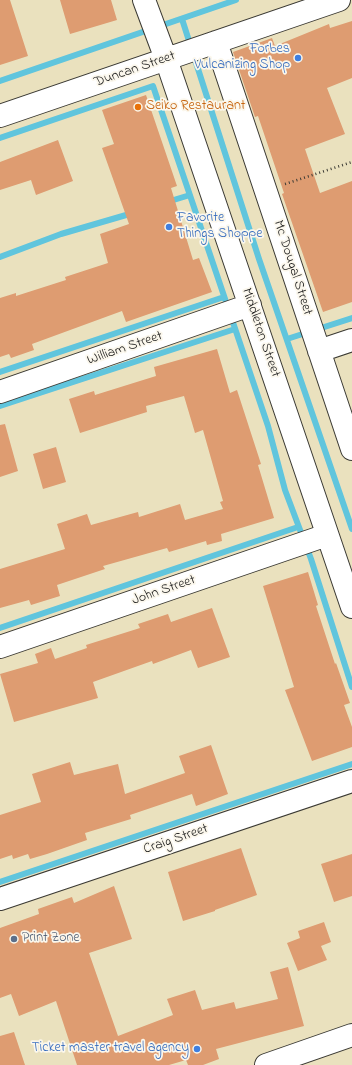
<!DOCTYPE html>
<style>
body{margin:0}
canvas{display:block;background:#eae1be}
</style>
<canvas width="352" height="1065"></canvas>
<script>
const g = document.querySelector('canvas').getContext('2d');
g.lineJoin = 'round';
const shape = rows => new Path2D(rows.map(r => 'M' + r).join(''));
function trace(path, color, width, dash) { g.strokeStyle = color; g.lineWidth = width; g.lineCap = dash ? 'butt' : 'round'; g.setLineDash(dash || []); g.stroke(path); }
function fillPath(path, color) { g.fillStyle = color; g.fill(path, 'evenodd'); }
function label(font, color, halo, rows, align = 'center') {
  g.font = font + ' "Indie Flower",sans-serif'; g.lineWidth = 3.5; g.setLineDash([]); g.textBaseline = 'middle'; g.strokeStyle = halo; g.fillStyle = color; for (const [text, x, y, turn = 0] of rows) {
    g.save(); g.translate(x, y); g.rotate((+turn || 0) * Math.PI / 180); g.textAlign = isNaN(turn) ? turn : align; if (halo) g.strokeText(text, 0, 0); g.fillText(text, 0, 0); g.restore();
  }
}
trace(shape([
 [182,19,259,259,352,529],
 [0,81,236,0],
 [0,138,153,86,268,426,285,490,311,559,352,687],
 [167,202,190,195],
 [0,257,61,234,133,213],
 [287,339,352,318],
 [0,372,224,297],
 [0,406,235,329],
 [0,628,298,527],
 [0,882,352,764]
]), '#60c5dd', 6);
fillPath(shape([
 [0,0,10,0,28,56,0,65],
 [60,0,111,0,117,20,70,34],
 [352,21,352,78,327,88,345,134,305,149,320,193,352,181,352,302,323,312,282,194,284,193,258,116,255,117,233,52,272,38,275,46,329,24,330,28],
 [146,95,177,186,171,188,193,260,199,258,212,292,126,322,122,311,32,344,34,350,11,358,9,354,0,357,0,298,16,293,16,296,66,280,65,277,108,263,100,234,129,224,102,148,114,144,102,110],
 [58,140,73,181,36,195,31,180,0,190,0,162],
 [217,349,230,393,237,390,261,464,258,465,274,518,221,534,222,541,207,545,206,541,169,552,167,548,103,566,105,569,57,585,60,596,31,605,29,600,0,608,0,569,65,549,57,524,87,514,91,525,138,512,139,517,180,504,185,520,223,509,220,502,223,501,203,430,195,433,184,396,146,406,147,412,80,433,69,399,94,391,95,395,156,376,154,367],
 [5,424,18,471,0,477,0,425],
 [56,447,66,482,43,489,33,454],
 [308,572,318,605,316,606,335,664,336,663,350,703,344,705,352,727,352,747,312,761,285,690,294,687,263,586],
 [212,608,230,657,198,668,191,650,153,664,152,661,93,682,98,698,14,722,0,674,38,663,35,654,51,648,55,659,87,648,86,645,140,628,138,624,168,614,171,622],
 [211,745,228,794,196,806,192,794,130,815,131,819,85,833,87,840,47,854,30,859,28,854,13,859,12,855,0,859,0,815,41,802,32,774,70,762,74,775,118,764,125,794,185,773,179,756],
 [241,848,257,895,215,910,215,911,183,921,168,872],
 [352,854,352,896,334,902,321,864],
 [114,886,132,939,89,953,118,1036,173,1015,167,999,195,990,202,1010,234,1002,236,1009,278,999,270,972,288,967,304,1026,216,1049,219,1059,203,1065,188,1065,186,1060,169,1065,77,1065,56,1001,19,1016,11,994,0,998,0,928,39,914,38,909,72,897,74,903],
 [324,922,331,942,321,946,327,960,298,971,287,943,300,938,298,931],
 [14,1032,25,1065,0,1065,0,1036]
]), '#de9c71');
const minor = shape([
 [144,0,166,59,352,607],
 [216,42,352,449],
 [0,116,339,0],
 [319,351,352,340],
 [0,392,250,305],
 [0,647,327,535],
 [0,899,352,781],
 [266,1065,352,1035]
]);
trace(minor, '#3b3a34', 24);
trace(shape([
 [285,184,352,162]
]), '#3b3a34', 2.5, [1, 3]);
trace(minor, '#fff', 22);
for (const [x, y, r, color] of [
 [298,58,4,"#3f7fe0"],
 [138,107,4,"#e8710a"],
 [169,227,4,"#3f7fe0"],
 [14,939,4,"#5c6f8a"],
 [197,1049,4,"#3f7fe0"]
]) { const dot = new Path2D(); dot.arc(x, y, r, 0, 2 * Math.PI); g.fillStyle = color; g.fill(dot); trace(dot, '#fbf7ec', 1.5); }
label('14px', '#366cbe', '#fbf7ec', [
 ["Forbes",290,50],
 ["Vulcanizing Shop",290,66],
 ["Favorite",177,219,"left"],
 ["Things Shoppe",177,235,"left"],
 ["Ticket master travel agency",189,1049]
], 'right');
label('14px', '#1c1c1c', '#fbf7ec', [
 ["Duncan Street",135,70,-19],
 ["Mc Dougal Street",292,268,72],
 ["Middleton Street",260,333,71],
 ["William Street",125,349,-19],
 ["John Street",164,591,-19],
 ["Craig Street",176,840,-19]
]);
label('14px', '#c56008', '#fbf7ec', [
 ["Seiko Restaurant",146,107]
], 'left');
label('14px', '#4e5e75', '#fbf7ec', [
 ["Print Zone",22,939]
], 'left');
</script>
